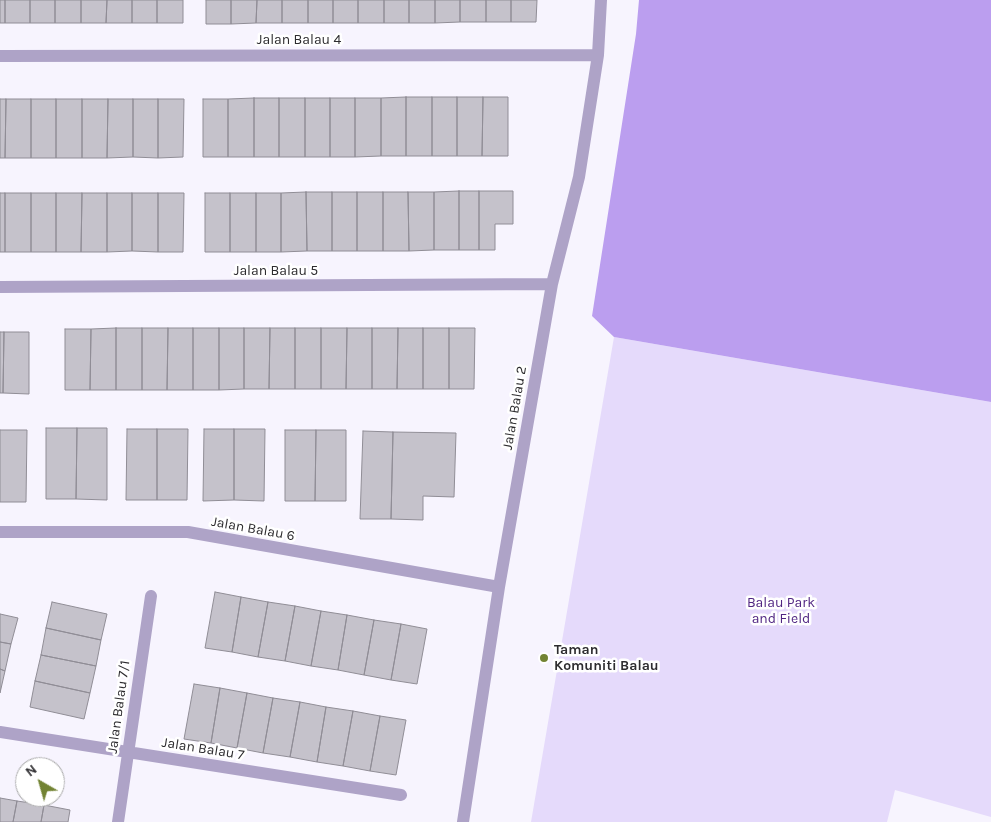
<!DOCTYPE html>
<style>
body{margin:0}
#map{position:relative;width:991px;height:822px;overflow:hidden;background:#f7f4fe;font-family:Karla,sans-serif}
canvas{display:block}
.north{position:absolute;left:15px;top:757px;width:50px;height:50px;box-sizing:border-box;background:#fff;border:1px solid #ababac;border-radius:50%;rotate:322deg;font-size:14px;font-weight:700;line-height:20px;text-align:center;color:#2d2c2f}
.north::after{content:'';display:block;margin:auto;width:18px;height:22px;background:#728333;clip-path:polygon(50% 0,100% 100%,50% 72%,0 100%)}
</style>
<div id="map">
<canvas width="991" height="822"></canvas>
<div class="north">N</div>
</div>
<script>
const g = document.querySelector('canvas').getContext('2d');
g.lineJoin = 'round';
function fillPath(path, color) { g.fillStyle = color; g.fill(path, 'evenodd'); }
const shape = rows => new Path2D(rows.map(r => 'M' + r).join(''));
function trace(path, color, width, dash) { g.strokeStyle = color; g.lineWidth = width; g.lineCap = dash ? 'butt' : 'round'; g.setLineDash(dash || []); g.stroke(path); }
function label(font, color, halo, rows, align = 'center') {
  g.font = font + ' Karla,sans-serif'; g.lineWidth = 5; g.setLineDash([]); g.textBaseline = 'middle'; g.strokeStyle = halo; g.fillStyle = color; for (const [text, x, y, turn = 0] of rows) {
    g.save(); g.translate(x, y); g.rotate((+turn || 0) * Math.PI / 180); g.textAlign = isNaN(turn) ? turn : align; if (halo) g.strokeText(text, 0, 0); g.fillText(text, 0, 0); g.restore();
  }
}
fillPath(shape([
 [614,337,991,402,991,817,895,790,887,822,531,822]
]), '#e5dafb');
fillPath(shape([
 [639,0,991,0,991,402,614,337,592,316,636,34]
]), '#bb9eef');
const building = shape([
 [0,0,5,0,5,23,0,23,0,0],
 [5,0,30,0,30,23,5,23,5,0],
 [30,0,55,0,55,23,30,23,30,0],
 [55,0,81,0,81,23,55,23,55,0],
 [81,0,107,0,106,23,81,23,81,0],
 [107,0,132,0,132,23,106,23,107,0],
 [132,0,157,0,157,23,132,23,132,0],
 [157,0,183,0,183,23,157,23,157,0],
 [206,0,231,0,231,24,206,24,206,0],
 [231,0,257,0,256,23,231,24,231,0],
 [257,0,282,0,282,23,256,23,257,0],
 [282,0,308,0,308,23,282,23,282,0],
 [308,0,333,0,333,23,308,23,308,0],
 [333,0,358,0,358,23,333,23,333,0],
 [358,0,384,0,384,23,358,23,358,0],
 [384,0,409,0,409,23,384,23,384,0],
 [409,0,435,0,435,23,409,23,409,0],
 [435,0,460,0,460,22,435,23,435,0],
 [460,0,486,0,486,22,460,22,460,0],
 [486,0,511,0,511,22,486,22,486,0],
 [511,0,537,0,536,22,511,22,511,0],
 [406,97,432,97,432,156,406,156,406,97],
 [406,97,406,156,381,156,381,98,406,97],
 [432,97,457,97,457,156,432,156,432,97],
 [457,97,483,97,482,156,457,156,457,97],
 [483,97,508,97,508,156,482,156,483,97],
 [254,98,254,157,228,157,228,99,254,98],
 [254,98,279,98,279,157,254,157,254,98],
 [279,98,305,98,305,157,279,157,279,98],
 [305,98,330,98,330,157,305,157,305,98],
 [330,98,355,98,355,157,330,157,330,98],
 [355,98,381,98,381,156,355,157,355,98],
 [0,99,6,99,5,158,0,158,0,99],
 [6,99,31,99,31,158,5,158,6,99],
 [31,99,56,99,56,158,31,158,31,99],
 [56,99,82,99,82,158,56,158,56,99],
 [82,99,108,99,107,158,82,158,82,99],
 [108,99,133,99,133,157,107,158,108,99],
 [133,99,158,99,158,158,133,157,133,99],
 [158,99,184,99,183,157,158,158,158,99],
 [203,99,228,99,228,157,203,157,203,99],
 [459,191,459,250,434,250,434,192,459,191],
 [459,191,479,191,479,250,459,250,459,191],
 [479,191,513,191,513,224,495,224,495,250,479,250,479,191],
 [306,192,332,192,332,251,307,251,306,192],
 [306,192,307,251,281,252,281,193,306,192],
 [332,192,357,192,357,251,332,251,332,192],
 [357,192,383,192,383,251,357,251,357,192],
 [383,192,408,192,409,251,383,251,383,192],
 [408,192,434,192,434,250,409,251,408,192],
 [0,193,5,193,5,252,0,252,0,193],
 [5,193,31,193,31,252,5,252,5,193],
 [31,193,56,193,56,252,31,252,31,193],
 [56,193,82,193,81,252,56,252,56,193],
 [82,193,107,193,107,252,81,252,82,193],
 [107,193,132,193,132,251,107,252,107,193],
 [132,193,158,193,158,252,132,251,132,193],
 [158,193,184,193,183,252,158,252,158,193],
 [205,193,230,193,230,252,205,252,205,193],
 [230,193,256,193,256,252,230,252,230,193],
 [256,193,281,193,281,252,256,252,256,193],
 [116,328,142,328,142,390,116,390,116,328],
 [116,328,116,390,90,390,91,329,116,328],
 [142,328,168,328,167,390,142,390,142,328],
 [168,328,193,328,193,390,167,390,168,328],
 [193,328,219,328,219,390,193,390,193,328],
 [219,328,244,328,244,389,219,390,219,328],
 [244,328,270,328,269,389,244,389,244,328],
 [270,328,295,328,295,389,269,389,270,328],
 [295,328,321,328,321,389,295,389,295,328],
 [321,328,347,328,346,389,321,389,321,328],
 [347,328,372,328,372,389,346,389,347,328],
 [372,328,398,328,397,389,372,389,372,328],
 [398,328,423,328,423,389,397,389,398,328],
 [423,328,449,328,449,389,423,389,423,328],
 [449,328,475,328,474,389,449,389,449,328],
 [65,329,91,329,90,390,65,390,65,329],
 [0,332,4,332,3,393,0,393,0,332],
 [4,332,29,332,29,394,3,393,4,332],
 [46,428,77,428,76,499,46,499,46,428],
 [77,428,107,428,107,500,76,499,77,428],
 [127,429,157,429,157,500,126,500,127,429],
 [157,429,188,429,187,500,157,500,157,429],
 [204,429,234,429,234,500,203,501,204,429],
 [234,429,265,429,264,501,234,500,234,429],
 [0,430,27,430,26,502,0,502,0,430],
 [285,430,316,430,315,501,285,501,285,430],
 [316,430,346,430,346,501,315,501,316,430],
 [363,431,393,432,391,519,360,519,363,431],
 [393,432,456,433,454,497,423,496,423,520,391,519,393,432],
 [215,592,241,597,232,652,205,648,215,592],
 [241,597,268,602,258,657,232,652,241,597],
 [52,602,107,614,101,640,46,628,52,602],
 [268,602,295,606,285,661,258,657,268,602],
 [295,606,321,611,311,666,285,661,295,606],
 [321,611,347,615,338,670,311,666,321,611],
 [0,614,18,618,11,644,0,642,0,614],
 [347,615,374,620,364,675,338,670,347,615],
 [374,620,401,624,391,680,364,675,374,620],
 [401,624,427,629,417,684,391,680,401,624],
 [46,628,101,640,96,666,41,655,46,628],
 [0,642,11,644,5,671,0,669,0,642],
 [41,655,96,666,90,693,35,681,41,655],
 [0,669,5,671,0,693,0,669],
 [35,681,90,693,84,719,30,707,35,681],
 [194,684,220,688,211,743,184,739,194,684],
 [220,688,247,693,237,748,211,743,220,688],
 [247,693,273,698,263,753,237,748,247,693],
 [273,698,300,702,290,757,263,753,273,698],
 [300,702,326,707,317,762,290,757,300,702],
 [326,707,353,711,343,766,317,762,326,707],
 [353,711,380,716,370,771,343,766,353,711],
 [380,716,406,720,396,775,370,771,380,716],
 [0,798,17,801,13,822,0,822,0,798],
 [17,801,44,805,41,822,13,822,17,801],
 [44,805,70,810,68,822,41,822,44,805]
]);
fillPath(building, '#c5c2cb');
trace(building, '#908d96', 1);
trace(shape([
 [0,56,598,55],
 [0,287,552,284],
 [0,532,188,532,499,587],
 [0,732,401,795],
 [118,822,151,596],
 [463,822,499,587,552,284,579,177,598,55,601,0]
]), '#aea3c7', 12);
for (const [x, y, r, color] of [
 [544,658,5,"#728333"]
]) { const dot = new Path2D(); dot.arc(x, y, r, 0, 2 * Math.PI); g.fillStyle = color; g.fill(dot); trace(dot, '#fff', 2); }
label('14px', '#2d2c2f', '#fff', [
 ["Jalan Balau 4",299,40],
 ["Jalan Balau 5",276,271],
 ["Jalan Balau 2",515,408,-80],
 ["Jalan Balau 6",253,529,10],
 ["Jalan Balau 7/1",119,707,-82],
 ["Jalan Balau 7",203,749,9]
]);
label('14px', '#502582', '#fff', [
 ["Balau Park",781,603],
 ["and Field",781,619]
]);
label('bold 14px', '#2d2c2f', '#fff', [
 ["Taman",554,650],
 ["Komuniti Balau",554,666]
], 'left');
</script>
